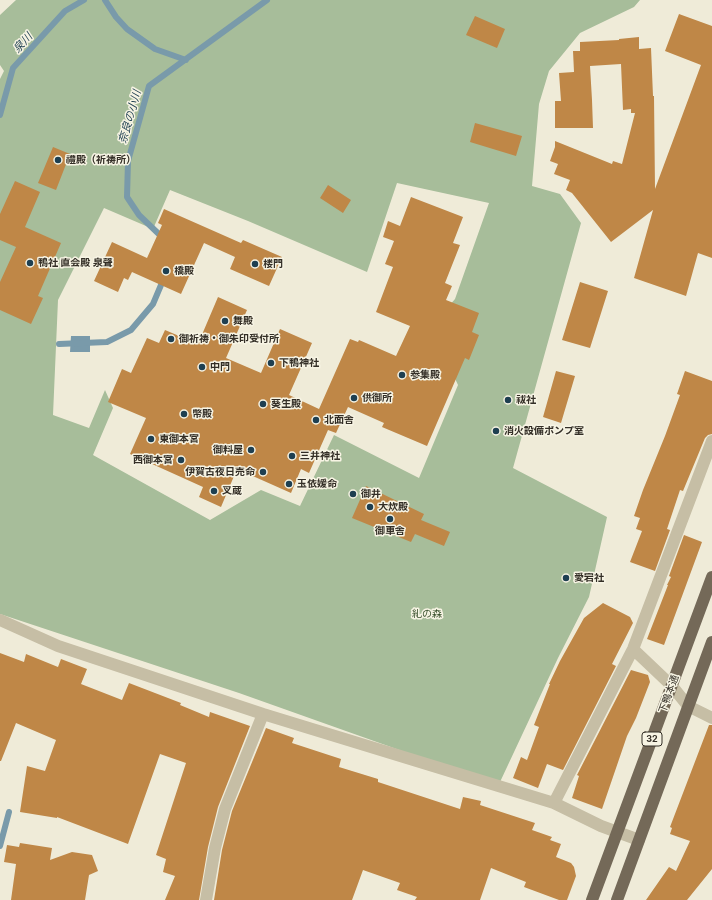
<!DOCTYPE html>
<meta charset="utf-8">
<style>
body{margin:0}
canvas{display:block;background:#efebd8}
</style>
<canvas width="712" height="900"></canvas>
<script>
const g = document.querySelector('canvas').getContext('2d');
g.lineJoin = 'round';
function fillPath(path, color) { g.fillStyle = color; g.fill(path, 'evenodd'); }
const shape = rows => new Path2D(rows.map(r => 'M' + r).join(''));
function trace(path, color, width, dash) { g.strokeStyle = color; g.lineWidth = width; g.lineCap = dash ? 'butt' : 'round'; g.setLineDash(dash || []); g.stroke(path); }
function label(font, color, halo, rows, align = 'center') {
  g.font = font + ' Inter,"Noto Sans JP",sans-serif'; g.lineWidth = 3; g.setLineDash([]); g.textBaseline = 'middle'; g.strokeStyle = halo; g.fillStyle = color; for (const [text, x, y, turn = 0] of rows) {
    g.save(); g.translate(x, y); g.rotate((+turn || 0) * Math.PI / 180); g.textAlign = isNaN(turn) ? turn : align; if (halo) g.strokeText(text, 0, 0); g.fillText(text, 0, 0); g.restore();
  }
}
fillPath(shape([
 [16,0,640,0,634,7,580,33,549,71,539,104,532,186,560,194,581,223,513,468,607,517,589,597,558,658,500,782,464,773,239,693,0,614,0,79,4,71,0,65,0,15],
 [397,183,489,203,455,299,435,322,451,370,458,385,419,478,334,435,300,506,261,490,210,520,93,455,113,408,105,390,89,428,53,415,58,300,104,208,153,229,170,190,248,221,367,272]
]), '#a7bd9a');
fillPath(shape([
 [71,336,90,336,90,352,70,352]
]), '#799aaa');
trace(shape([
 [105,0,116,17,127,29,155,49,186,60],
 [0,115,13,68,65,11,84,0],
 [164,239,139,215,127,197,128,161,149,86,267,0],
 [59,344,107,342,131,330,153,304,161,285],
 [0,846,9,812]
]), '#799aaa', 6);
fillPath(shape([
 [679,14,712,26,712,258,698,253,686,296,634,278,653,210,611,242,572,193,566,190,570,180,554,174,558,164,550,161,555,147,555,141,612,164,613,161,622,164,635,113,631,113,631,109,623,110,621,64,590,66,592,100,593,128,555,128,555,101,561,101,559,73,574,72,573,51,580,51,580,42,619,40,619,39,639,37,639,49,651,48,653,96,654,96,655,189,701,65,665,51],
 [475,16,505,29,497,48,466,35],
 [475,123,522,136,516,156,470,142],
 [53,147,70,154,56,190,38,183],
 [15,181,40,192,25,227,61,243,38,296,43,298,31,324,0,310,0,282,16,247,0,240,0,214],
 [328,185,351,200,343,213,320,198],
 [411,197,463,217,453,243,460,245,445,283,452,286,446,300,479,313,472,332,479,335,469,360,465,358,427,446,382,427,384,423,348,407,336,433,328,430,309,473,301,469,291,493,237,469,221,507,199,497,203,487,130,454,146,418,108,402,122,369,131,373,147,338,159,343,165,330,198,344,218,297,247,310,226,358,261,373,280,329,312,343,289,395,319,409,350,339,358,342,359,340,396,356,410,326,376,312,393,267,385,264,394,241,383,237,388,221,400,226],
 [164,209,241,243,243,240,282,257,269,286,230,269,235,257,204,243,181,294,132,272,128,280,124,278,118,292,94,281,112,242,147,258,162,225,158,223],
 [580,282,608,291,590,348,562,340],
 [556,371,575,376,561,423,543,417],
 [685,371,712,381,712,434,708,435,705,438,683,491,680,490,667,529,670,530,655,571,630,562,642,531,636,529,640,518,634,516,643,490,665,436,680,395,677,394],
 [366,486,424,514,421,520,450,532,444,546,415,534,411,542,352,518],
 [684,535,702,542,664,645,647,639,668,585,667,585,671,577,669,576],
 [603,603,630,617,633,623,612,664,616,666,563,770,547,764,538,788,513,778,521,757,527,760,539,727,534,725,550,684,549,684,560,661,584,618],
 [0,653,24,662,26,654,58,667,61,659,87,669,81,684,122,700,129,683,181,703,180,705,209,717,210,712,250,726,218,807,208,847,199,900,165,900,175,876,163,872,166,859,156,855,186,763,160,754,128,844,57,817,57,818,20,812,27,766,45,771,56,740,16,723,1,761,0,761],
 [631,670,648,675,650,682,636,718,627,736,602,809,572,798,579,776,577,775],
 [709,725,712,725,712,869,687,900,646,900,669,867,676,871,690,841,670,834,672,828,670,827],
 [266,728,294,738,292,743,341,759,339,767,378,779,378,782,460,809,463,797,481,801,480,805,535,823,532,830,552,837,550,840,561,844,556,857,571,863,574,867,576,876,567,900,559,900,524,887,526,882,491,868,480,900,415,900,417,897,397,890,400,883,363,870,352,900,214,900,222,850,232,811],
 [20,843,52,848,50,860,72,852,92,855,98,871,89,875,85,900,11,900,16,864,4,862,7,845,19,847]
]), '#bf8747');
trace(shape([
 [0,620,58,646,263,714,554,803,601,826,639,840],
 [633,649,672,686,688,706,712,718],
 [554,803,633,649,712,441],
 [206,900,215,848,225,809,263,714]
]), '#c6bea5', 12);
trace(shape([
 [592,900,712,577],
 [617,900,712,642]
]), '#746958', 12);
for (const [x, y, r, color] of [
 [58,160,4,"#1e3f51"],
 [30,263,4,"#1e3f51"],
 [255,264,4,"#1e3f51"],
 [166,271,4,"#1e3f51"],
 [225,321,4,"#1e3f51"],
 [171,339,4,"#1e3f51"],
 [271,363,4,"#1e3f51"],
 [202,367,4,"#1e3f51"],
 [402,375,4,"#1e3f51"],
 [354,398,4,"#1e3f51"],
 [508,400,4,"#1e3f51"],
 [263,404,4,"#1e3f51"],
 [184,414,4,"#1e3f51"],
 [316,420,4,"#1e3f51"],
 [496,431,4,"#1e3f51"],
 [151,439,4,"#1e3f51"],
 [251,450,4,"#1e3f51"],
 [292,456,4,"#1e3f51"],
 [181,460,4,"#1e3f51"],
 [263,472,4,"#1e3f51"],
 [289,484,4,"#1e3f51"],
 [214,491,4,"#1e3f51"],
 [353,494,4,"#1e3f51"],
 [370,507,4,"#1e3f51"],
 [390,519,4,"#1e3f51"],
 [566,578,4,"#1e3f51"]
]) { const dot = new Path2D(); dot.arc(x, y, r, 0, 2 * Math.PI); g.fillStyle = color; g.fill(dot); trace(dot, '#f7f4e4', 1.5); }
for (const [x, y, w] of [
 [652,739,20]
]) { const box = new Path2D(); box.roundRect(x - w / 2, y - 7, w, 14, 3); g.fillStyle = '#f7f4e4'; g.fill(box); trace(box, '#332e26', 1); }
label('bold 9px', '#332e26', null, [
 ["32",652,739]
]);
label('bold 10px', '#332e26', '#f7f4e4', [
 ["禮殿（祈祷所）",66,160],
 ["鴨社 直会殿 泉聲",38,263],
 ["楼門",263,264],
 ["橋殿",174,271],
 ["舞殿",233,321],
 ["御祈祷・御朱印受付所",179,339],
 ["下鴨神社",279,363],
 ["中門",210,367],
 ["参集殿",410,375],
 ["供御所",362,398],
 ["祓社",516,400],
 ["葵生殿",271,404],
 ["幣殿",192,414],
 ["北面舎",324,420],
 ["消火設備ポンプ室",504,431],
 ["東御本宮",159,439],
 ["御料屋",243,450,"right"],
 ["三井神社",300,456],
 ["西御本宮",173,460,"right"],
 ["伊賀古夜日売命",255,472,"right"],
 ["玉依媛命",297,484],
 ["叉蔵",222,491],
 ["御井",361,494],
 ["大炊殿",378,507],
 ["御車舎",390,531,"center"],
 ["愛宕社",574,578]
], 'left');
label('10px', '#384f2b', '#f7f4e4', [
 ["糺の森",427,614]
]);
label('10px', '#332e26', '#f7f4e4', [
 ["下鴨本通",669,694,-70]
]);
label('italic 11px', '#1e3f51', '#f7f4e4', [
 ["泉川",23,43,-48],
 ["奈良の小川",130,117,-74]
]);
</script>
